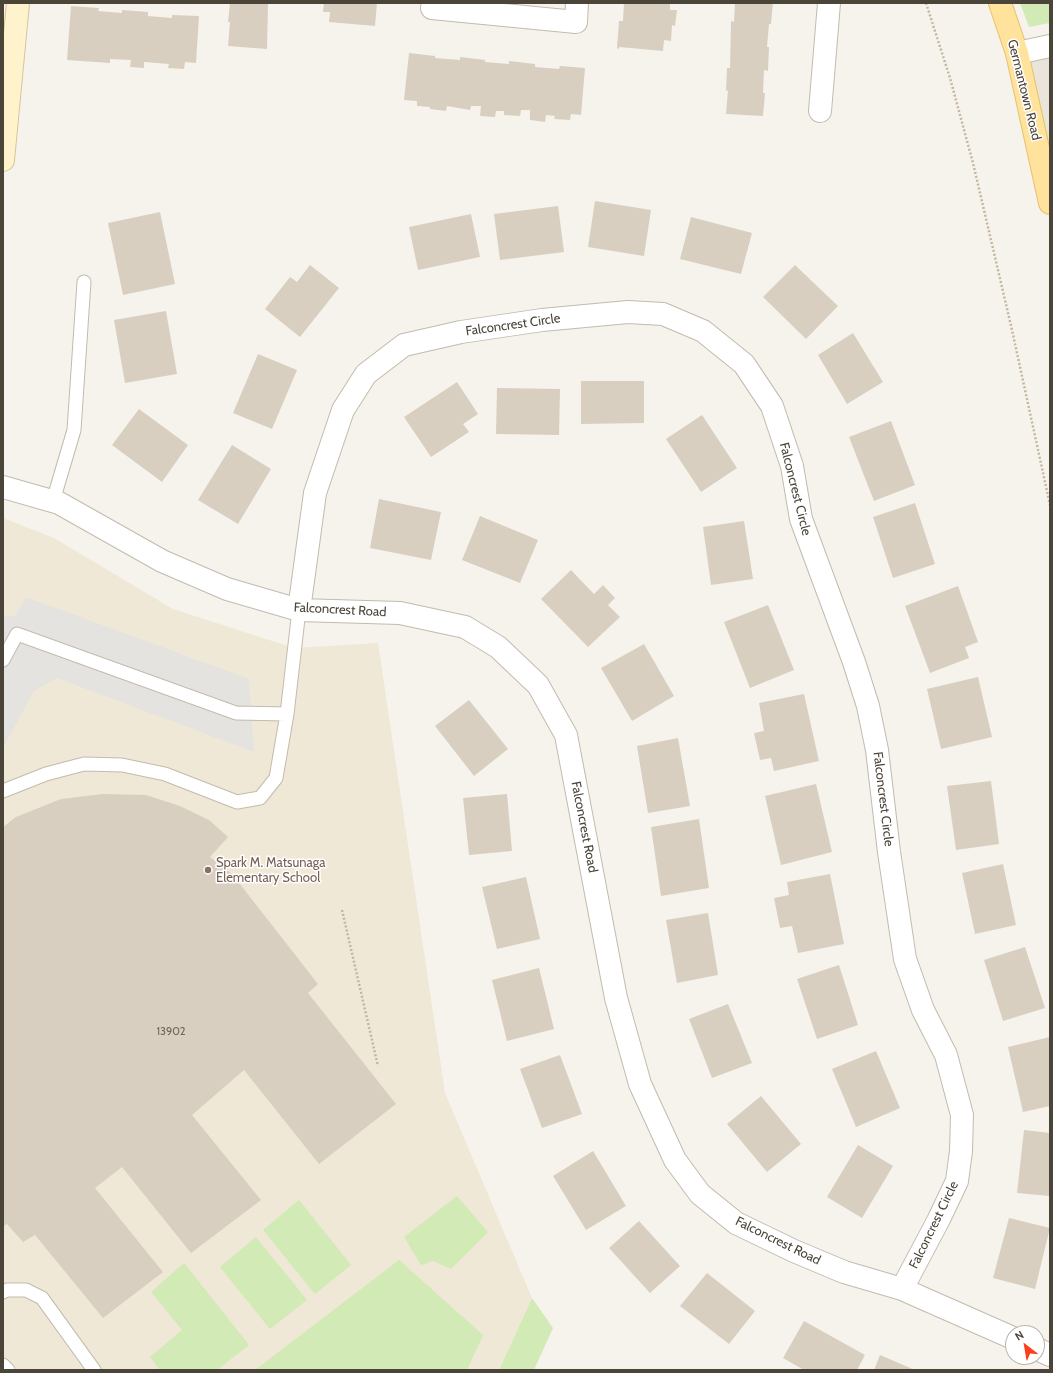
<!DOCTYPE html>
<style>
body{margin:0}
#map{position:relative;width:1053px;height:1373px;overflow:hidden;background:#f6f3ec;font-family:Cabin,sans-serif}
canvas{display:block}
.frame{position:absolute;inset:0;border:4px solid #4b4439;pointer-events:none}
.north{position:absolute;left:1005px;top:1325px;width:40px;height:40px;box-sizing:border-box;background:#fff;border:1px solid #b7b4b0;border-radius:50%;rotate:329deg;font-size:11px;font-weight:700;line-height:16px;text-align:center;color:#4b4439}
.north::after{content:'';display:block;margin:auto;width:14px;height:18px;background:#fc3f1d;clip-path:polygon(50% 0,100% 100%,50% 72%,0 100%)}
</style>
<div id="map">
<canvas width="1053" height="1373"></canvas>
<div class="frame"></div>
<div class="north">N</div>
</div>
<script>
const g = document.querySelector('canvas').getContext('2d');
g.lineJoin = 'round';
function fillPath(path, color) { g.fillStyle = color; g.fill(path, 'evenodd'); }
const shape = rows => new Path2D(rows.map(r => 'M' + r).join(''));
function trace(path, color, width, dash) { g.strokeStyle = color; g.lineWidth = width; g.lineCap = dash ? 'butt' : 'round'; g.setLineDash(dash || []); g.stroke(path); }
function label(font, color, halo, rows, align = 'center') {
  g.font = font + ' Cabin,sans-serif'; g.lineWidth = 3; g.setLineDash([]); g.textBaseline = 'middle'; g.strokeStyle = halo; g.fillStyle = color; for (const [text, x, y, turn = 0] of rows) {
    g.save(); g.translate(x, y); g.rotate((+turn || 0) * Math.PI / 180); g.textAlign = isNaN(turn) ? turn : align; if (halo) g.strokeText(text, 0, 0); g.fillText(text, 0, 0); g.restore();
  }
}
fillPath(shape([
 [1050,52,1050,214,1017,53]
]), '#eae5da');
fillPath(shape([
 [3,518,54,538,173,609,294,648,378,643,445,1093,532,1298,499,1370,3,1370]
]), '#efe8d6');
fillPath(shape([
 [1020,3,1050,3,1050,23,1029,27],
 [457,1196,488,1232,451,1269,433,1261,421,1265,404,1237],
 [299,1200,351,1265,315,1294,263,1230],
 [256,1237,307,1300,270,1329,220,1267],
 [399,1260,483,1335,467,1370,255,1370],
 [184,1263,249,1345,217,1370,160,1370,150,1357,182,1330,151,1292],
 [532,1298,553,1328,534,1370,499,1370]
]), '#d2eab5');
fillPath(shape([
 [26,597,249,679,254,752,57,678,34,691,3,748,3,616,15,616]
]), '#e5e3e0');
fillPath(shape([
 [230,3,268,3,267,49,228,46,230,22,228,22],
 [324,3,377,3,375,26,329,22,330,12,323,12],
 [624,3,670,3,670,10,677,10,675,26,672,25,671,41,664,40,663,51,619,47,619,49,617,48,619,21,623,21],
 [735,3,773,3,771,24,769,24,767,47,769,47,768,71,764,70,763,93,765,93,763,116,726,114,728,90,726,91,727,68,730,68,731,21,734,22],
 [71,6,99,8,98,11,122,13,122,10,148,12,148,16,172,18,172,15,199,16,196,63,185,62,184,69,168,68,169,64,144,62,144,68,130,67,131,60,110,59,110,63,67,60],
 [409,53,435,56,435,58,460,60,460,57,485,60,485,62,509,64,509,61,535,64,535,67,559,69,560,66,585,68,581,115,571,114,570,120,554,119,555,116,546,115,545,122,530,120,530,110,521,110,520,116,504,115,504,111,496,111,495,117,480,116,481,106,471,106,470,110,447,106,446,111,430,109,430,107,417,106,417,101,404,100],
 [595,201,651,210,644,256,588,247],
 [558,206,564,252,500,260,494,214],
 [160,212,175,284,123,295,108,223],
 [471,214,480,257,418,270,409,227],
 [691,217,752,233,741,274,680,259],
 [310,265,339,288,300,337,265,309,290,277,297,282],
 [795,265,838,306,806,339,763,297],
 [166,311,177,374,125,383,114,320],
 [853,333,883,382,847,404,818,355],
 [258,354,297,370,272,429,233,413],
 [581,381,644,381,644,423,581,424],
 [457,382,478,414,463,424,469,432,431,457,404,417],
 [497,388,560,389,559,435,496,434],
 [139,409,188,445,162,482,112,445],
 [702,415,737,468,701,492,666,439],
 [891,421,915,485,874,501,849,437],
 [232,445,271,469,238,524,198,500],
 [379,499,441,512,431,560,370,548],
 [915,503,935,564,893,578,873,517],
 [480,516,538,540,520,583,462,560],
 [744,521,753,579,711,585,703,527],
 [571,570,594,594,603,585,615,598,608,605,620,617,588,647,541,599],
 [958,586,978,642,965,647,969,658,930,673,905,606],
 [768,605,794,670,750,688,724,622],
 [644,644,674,696,632,721,601,668],
 [978,677,992,737,941,749,927,689],
 [804,694,819,761,774,771,771,758,760,760,754,733,764,731,759,703],
 [469,700,508,749,474,776,435,726],
 [678,738,690,806,648,813,637,746],
 [991,781,999,844,956,850,947,786],
 [816,784,832,852,781,865,765,796],
 [103,794,146,795,180,806,209,820,228,837,210,857,232,874,318,984,308,993,396,1104,319,1164,244,1070,192,1115,261,1200,191,1253,122,1167,95,1188,163,1272,103,1318,35,1235,23,1242,7,1224,3,1226,3,827,16,817,61,799],
 [507,794,512,851,469,855,463,798],
 [699,819,709,888,661,896,651,827],
 [1003,864,1016,925,975,934,962,873],
 [830,874,844,944,798,953,792,926,780,928,774,898,789,895,787,882],
 [526,877,540,939,497,949,482,887],
 [708,913,718,975,677,983,666,920],
 [1025,947,1045,1008,1003,1021,984,960],
 [839,965,858,1025,817,1039,797,979],
 [539,968,554,1029,507,1041,492,980],
 [728,1004,752,1063,712,1078,689,1019],
 [1050,1037,1050,1106,1023,1112,1008,1047],
 [876,1051,900,1108,856,1127,832,1069],
 [560,1055,582,1114,542,1128,520,1069],
 [761,1096,801,1144,767,1172,727,1124],
 [1024,1130,1050,1133,1050,1196,1017,1193],
 [858,1145,893,1166,862,1218,827,1197],
 [593,1151,626,1206,586,1230,553,1176],
 [1009,1218,1050,1228,1035,1289,993,1278],
 [639,1221,680,1266,650,1293,609,1248],
 [707,1273,755,1311,729,1344,680,1306],
 [804,1321,865,1355,857,1370,804,1370,783,1358],
 [880,1355,915,1370,874,1370]
]), '#d8cfc1');
const lane = shape([
 [53,501,74,430,84,282],
 [3,660,17,634,236,713,287,714],
 [3,791,46,774,84,764,122,765,165,774,237,802,260,798,276,778,287,714,299,610],
 [3,1292,7,1290,26,1290,42,1298,94,1370],
 [3,1365,8,1370]
]);
const street = shape([
 [433,3,432,8,576,22,577,3],
 [1017,53,1050,46],
 [820,111,829,3],
 [3,487,59,503,162,561,227,589,299,610,400,613,465,627,498,647,538,685,566,735,616,998,640,1084,675,1160,700,1194,736,1223,794,1251,844,1272,902,1289,1013,1338],
 [299,610,315,493,343,410,366,374,404,345,461,332,542,320,628,312,663,314,703,331,744,364,772,406,792,466,801,519,854,662,868,706,877,750,889,852,905,959,923,1010,946,1055,962,1115,961,1151,957,1181,939,1219,902,1289],
 [1037,1349,1050,1355]
]);
const secondary = shape([
 [3,160,18,3]
]);
const primary = shape([
 [1000,3,1017,53,1050,203]
]);
trace(lane, '#c2bbae', 15);
trace(street, '#c2bbae', 24);
trace(secondary, '#d6c79b', 24);
trace(primary, '#e6c16a', 24);
trace(shape([
 [926,3,950,78,973,163,1012,330,1050,505],
 [342,910,378,1066]
]), '#c4b79f', 2.5, [2, 2]);
trace(lane, '#fff', 13);
trace(street, '#fff', 22);
trace(secondary, '#fff3cd', 22);
trace(primary, '#ffe39c', 22);
for (const [x, y, r, color] of [
 [208,870,4,"#8d6e63"]
]) { const dot = new Path2D(); dot.arc(x, y, r, 0, 2 * Math.PI); g.fillStyle = color; g.fill(dot); trace(dot, '#fff', 1.5); }
label('11px', '#6e675b', null, [
 ["13902",171,1032]
]);
label('13px', '#4b4439', '#fff', [
 ["Germantown Road",1024,90,76],
 ["Falconcrest Circle",513,325,-8],
 ["Falconcrest Circle",795,489,76],
 ["Falconcrest Road",340,610,3],
 ["Falconcrest Circle",883,799,83],
 ["Falconcrest Road",584,827,79],
 ["Falconcrest Circle",934,1225,-64],
 ["Falconcrest Road",778,1241,26]
]);
label('13px', '#785e54', '#fff', [
 ["Spark M. Matsunaga",216,863],
 ["Elementary School",216,878]
], 'left');
</script>
